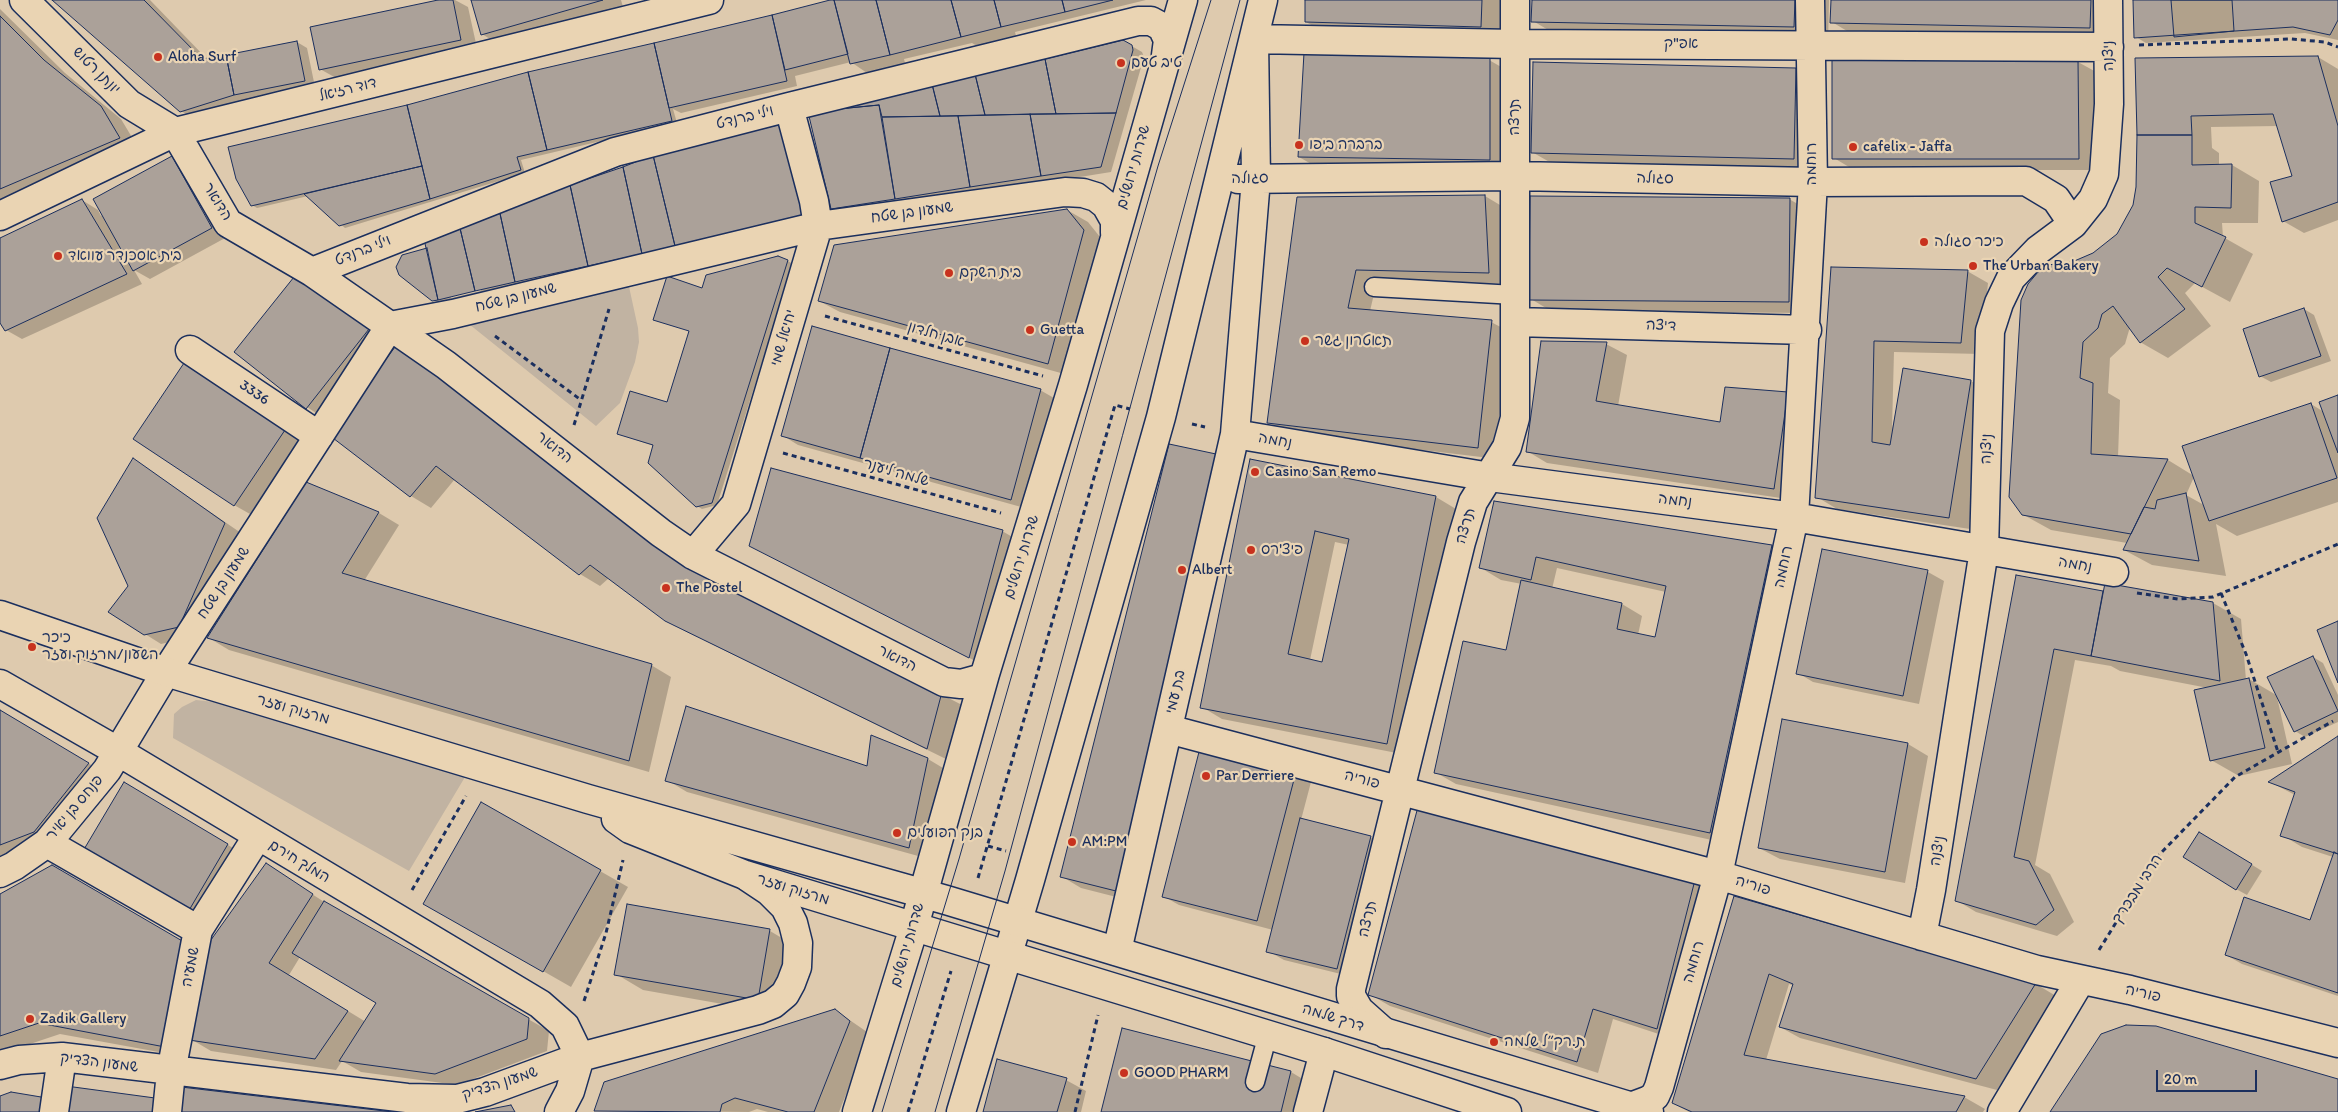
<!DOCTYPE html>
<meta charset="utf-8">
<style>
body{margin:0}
#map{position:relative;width:2338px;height:1112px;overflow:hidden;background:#decaae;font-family:Itim,sans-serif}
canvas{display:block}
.scale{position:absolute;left:2156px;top:1070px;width:101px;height:22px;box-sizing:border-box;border:2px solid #1b2f5e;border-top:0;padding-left:6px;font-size:15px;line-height:18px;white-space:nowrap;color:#1b2f5e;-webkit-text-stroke:4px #ead4b3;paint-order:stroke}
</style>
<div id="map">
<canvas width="2338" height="1112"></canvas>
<div class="scale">20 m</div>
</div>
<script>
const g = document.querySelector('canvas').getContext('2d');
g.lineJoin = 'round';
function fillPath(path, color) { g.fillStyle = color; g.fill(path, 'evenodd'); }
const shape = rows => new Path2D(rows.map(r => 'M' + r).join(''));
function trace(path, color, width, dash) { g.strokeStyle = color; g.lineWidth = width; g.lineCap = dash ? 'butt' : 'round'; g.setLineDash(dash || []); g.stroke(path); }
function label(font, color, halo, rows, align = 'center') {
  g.font = font + ' Itim,"Playpen Sans Hebrew",sans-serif'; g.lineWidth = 4.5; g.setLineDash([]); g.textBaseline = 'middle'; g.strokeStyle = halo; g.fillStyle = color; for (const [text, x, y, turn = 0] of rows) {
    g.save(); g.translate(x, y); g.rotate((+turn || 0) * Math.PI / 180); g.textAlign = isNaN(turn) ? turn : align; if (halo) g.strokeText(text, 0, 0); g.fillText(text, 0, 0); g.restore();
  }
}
fillPath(shape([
 [628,282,638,328,639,342,635,362,620,403,596,426,459,316],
 [196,700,214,702,465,777,409,871,173,738,174,714,182,707]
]), '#c1b3a2');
fillPath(shape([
 [54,0,150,0,207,59,297,42,307,48,315,87,248,99,249,103,197,120,181,111],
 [444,0,455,0,468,7,477,48,336,78,320,69],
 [472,0,621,0,623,7,498,44,482,34],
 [835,0,1146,0,1015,32,1016,36,977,46,972,43,904,59,905,63,867,73,851,62,795,76,797,86,681,113,673,109,677,123,521,160,525,173,345,228,308,196,257,208,252,205,408,106],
 [1307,0,1509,0,1508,42,1334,38,1306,22],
 [1533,0,1829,0,1828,46,1567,41,1533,21],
 [1832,0,2111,0,2110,39,1852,34,1832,22],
 [2135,0,2338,0,2338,40,2305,33,2146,43,2136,37],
 [0,9,65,73,121,119,139,149,0,209],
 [1123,41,1142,52,1144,57,1111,172,843,215,832,208,810,113],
 [2318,57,2338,69,2338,220,2304,233,2283,221,2293,177,2278,126,2211,127,2212,148,2219,153,2219,166,2232,165,2259,181,2258,223,2222,223,2223,237,2253,254,2230,302,2195,283,2185,293,2211,326,2168,358,2140,342,2130,327,2125,344,2110,358,2108,393,2120,400,2118,457,2168,460,2194,476,2311,404,2324,412,2338,396,2338,502,2237,536,2216,524,2226,576,2152,565,2124,550,2127,543,2051,530,2022,514,2072,263,2093,254,2117,235,2135,205,2138,187,2138,135],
 [2194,477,2204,505,2186,495],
 [1489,60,1517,76,1518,176,1327,173,1299,157],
 [2078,62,2098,73,2099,170,1854,170,1834,158],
 [1796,69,1823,85,1822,174,1560,168,1532,152],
 [653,156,809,218,444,306,433,300,428,249,500,210],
 [480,288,481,291,451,298,451,295],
 [172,157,188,166,227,237,150,279,134,270,142,284,22,339,6,330,0,321,0,239,82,200,98,210,101,216],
 [1485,196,1505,208,1509,284,1377,281,1370,311,1491,322,1512,333,1498,459,1288,434,1268,422,1298,199],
 [1789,199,1810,211,1809,313,1551,311,1531,299],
 [1067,210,1088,222,1104,242,1068,375,840,312,819,301],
 [788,261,793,264,717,505,702,509,697,506,654,446,624,436,667,404,703,289],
 [1832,269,1967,271,1988,283,1981,354,1894,352,1892,429,1904,370,1971,381,1991,393,1970,529,1837,509,1817,497],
 [298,274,384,339,322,417,307,407],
 [2304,309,2314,315,2331,361,2271,382,2260,376],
 [1606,344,1627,355,1618,406,1721,423,1788,393,1794,500,1547,463,1527,451],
 [398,345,690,564,962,705,948,760,687,632,666,620,609,578,600,586,580,574,455,479,431,508,411,496,331,435],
 [185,365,300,440,250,514,234,505],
 [1040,390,1061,402,1032,510,798,445,782,435],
 [1215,456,1235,467,1136,902,1081,888,1061,876],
 [133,459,241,533,195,636,161,644,145,634,129,586],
 [1251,460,1436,497,1456,509,1407,755,1222,719,1202,707],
 [1335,542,1349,545,1323,663,1310,660],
 [306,483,379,513,399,525,364,581,651,665,671,677,649,772,229,650,209,638],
 [1495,503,1772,546,1792,558,1730,844,1456,784,1435,772,1507,651,1522,584,1501,580,1481,568],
 [1557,568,1666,592,1656,639,1638,635,1642,616,1622,604,1552,589],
 [1002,531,1023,543,989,668,771,557],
 [1823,550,1928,572,1944,581,1919,704,1813,682,1798,673],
 [2017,577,2104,592,2213,603,2241,619,2246,680,2249,679,2278,696,2313,657,2323,663,2338,695,2338,722,2305,737,2295,731,2277,697,2292,764,2239,776,2211,760,2208,688,2120,671,2111,666,2075,660,2035,865,2050,874,2074,922,2057,936,1976,912,1956,900],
 [0,710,116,780,62,848,14,866,0,857],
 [872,737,928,759,948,771,929,859,687,792,667,780,868,768],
 [2338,737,2338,996,2242,964,2226,955,2311,922,2333,857,2302,847,2282,835,2295,795,2270,782],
 [1908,744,1928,756,1905,883,1780,859,1759,848],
 [1295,773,1311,782,1301,820,1370,837,1386,846,1353,977,1284,960,1268,951,1273,930,1179,905,1163,896],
 [125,783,243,854,204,920,85,850],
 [481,803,628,887,571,987,424,903],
 [2210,839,2262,871,2247,895,2236,889],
 [267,865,332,907,549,1031,547,1051,457,1085,361,1072,342,1061,336,1070,211,1051,189,1038,186,1057,60,1034,0,1054,0,896,203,954],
 [300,957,378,1003,366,1022,289,975],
 [1696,877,1716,889,1677,1040,1613,1019,1598,1073,1390,1006,1369,994],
 [1735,898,2036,984,2056,996,1997,1090,1800,1038,1780,1027,1794,986,1789,984,1766,1060,1964,1097,1985,1109,1983,1112,1689,1112,1673,1103],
 [770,931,797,947,785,1015,643,990,616,974],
 [835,1010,870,1034,839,1112,768,1112,757,1109,749,1112,596,1110],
 [1291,1072,1311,1084,1304,1112,1102,1112],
 [1066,1080,1086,1091,1081,1112,984,1112]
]), '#0003');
const building = shape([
 [52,0,144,0,202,59,226,55,234,95,180,112,52,0],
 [438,0,453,0,461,40,319,70,310,27,438,0],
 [471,0,603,0,481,35,471,0],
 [830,0,834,0,848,54,785,70,772,15,830,0],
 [834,0,876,0,890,55,850,64,834,0],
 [876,0,951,0,961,37,890,55,876,0],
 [951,0,994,0,1001,27,961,37,951,0],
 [994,0,1062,0,1065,12,1001,27,994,0],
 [1062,0,1113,0,1065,12,1062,0],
 [1305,0,1482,0,1481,27,1305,22,1305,0],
 [1532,0,1795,0,1794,27,1531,22,1532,0],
 [1831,0,2091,0,2090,28,1830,23,1831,0],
 [2133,0,2338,0,2338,20,2330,35,2293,27,2134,38,2133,0],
 [2171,0,2232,0,2234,31,2174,37,2171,0],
 [772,15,787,81,669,108,654,43,772,15],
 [0,16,44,60,101,106,120,138,0,189,0,16],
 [1123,40,1132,45,1133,50,1116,113,1056,114,1045,59,1123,40],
 [297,41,305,81,234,95,226,55,297,41],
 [654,43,672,121,547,150,528,72,654,43],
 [1304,53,1490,58,1490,160,1298,157,1304,53],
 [2318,56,2338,126,2338,202,2282,222,2270,182,2292,176,2273,114,2191,116,2192,135,2137,135,2135,58,2318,56],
 [1045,59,1056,114,985,115,975,74,1045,59],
 [1832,60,2078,60,2079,159,1832,159,1832,60],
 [1533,62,1796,68,1794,159,1531,153,1533,62],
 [528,72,547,150,517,157,521,170,430,199,407,105,528,72],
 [975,74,985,115,940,116,932,84,975,74],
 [932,84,940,116,882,117,879,105,808,112,932,84],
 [407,105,422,166,251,206,236,179,228,147,407,105],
 [879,105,895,199,831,209,808,112,879,105],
 [1116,113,1101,167,1041,176,1030,114,1116,113],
 [1030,114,1041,176,970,187,958,116,1030,114],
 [958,116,970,187,895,199,882,117,958,116],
 [782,124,804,216,675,246,653,155,782,124],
 [2137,135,2192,135,2192,165,2232,164,2231,208,2195,207,2195,223,2226,237,2202,287,2167,268,2158,277,2185,309,2140,343,2113,306,2102,314,2098,328,2083,342,2080,378,2093,383,2091,454,2168,459,2131,534,2022,515,2009,497,2021,300,2028,284,2038,272,2048,265,2072,262,2093,253,2117,234,2133,205,2136,187,2137,135],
 [653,155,675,246,642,254,623,167,653,155],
 [172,156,212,228,133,271,93,199,172,156],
 [422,166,430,199,339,226,304,194,422,166],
 [623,167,642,254,588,266,570,185,623,167],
 [570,185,588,266,515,282,499,209,570,185],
 [1485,195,1489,273,1356,270,1348,308,1492,320,1478,448,1267,423,1297,197,1485,195],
 [1530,196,1790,198,1789,302,1529,300,1530,196],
 [82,199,127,274,5,331,0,323,0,238,82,199],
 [499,209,515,282,475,291,459,224,499,209],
 [1067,209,1084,230,1048,364,818,301,834,245,1067,209],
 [459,224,475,291,438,300,423,235,459,224],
 [427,248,438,300,432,301,399,275,396,267,402,255,427,248],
 [778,256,788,260,712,503,696,507,648,463,653,445,617,434,630,391,667,402,689,331,653,320,667,276,702,288,706,275,778,256],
 [1831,267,1968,270,1961,343,1874,341,1872,442,1890,445,1903,368,1971,380,1949,518,1815,498,1831,267],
 [298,272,369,329,306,409,234,352,298,272],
 [2304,308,2321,356,2259,377,2243,329,2304,308],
 [812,326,890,348,860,458,781,436,812,326],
 [1541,341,1607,342,1596,401,1720,422,1725,387,1788,392,1774,489,1526,452,1541,341],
 [398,343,675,555,942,692,927,749,665,621,590,565,579,575,436,466,410,497,329,435,398,343],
 [890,348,1041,389,1011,500,860,458,890,348],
 [184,363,285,430,234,506,133,439,184,363],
 [2338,395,2338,453,2319,402,2338,395],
 [2311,403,2337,478,2209,521,2182,446,2311,403],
 [1169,444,1216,454,1116,891,1060,877,1169,444],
 [133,458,225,523,179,627,144,635,108,612,128,586,97,518,133,458],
 [1250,459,1436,496,1387,744,1200,708,1250,459],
 [1315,531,1349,539,1322,662,1288,654,1315,531],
 [771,468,1003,530,969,658,749,546,771,468],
 [306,482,379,512,342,573,652,664,629,761,207,638,306,482],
 [2186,493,2199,561,2123,550,2144,507,2155,509,2157,500,2186,493],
 [1494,501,1772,545,1710,833,1434,773,1463,641,1506,650,1521,580,1622,603,1617,629,1655,637,1666,586,1536,557,1531,580,1479,568,1494,501],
 [1822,549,1928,570,1903,696,1796,674,1822,549],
 [2016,575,2103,591,2091,656,2054,649,2014,857,2029,861,2054,910,2036,925,1955,901,2016,575],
 [2105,583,2213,602,2220,681,2091,656,2105,583],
 [2338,621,2338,683,2317,630,2338,621],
 [2313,656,2338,711,2294,732,2267,677,2313,656],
 [2249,678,2265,748,2210,761,2194,690,2249,678],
 [686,706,867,766,871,735,928,758,909,848,665,781,686,706],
 [0,710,89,763,34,832,0,845,0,710],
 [1782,719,1908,743,1885,872,1758,848,1782,719],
 [2338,736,2338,854,2280,836,2295,792,2268,782,2338,736],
 [1200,748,1296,772,1257,921,1162,897,1200,748],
 [124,782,228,844,188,912,83,851,124,782],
 [481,802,601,870,543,972,423,904,481,802],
 [1419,803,1696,876,1657,1029,1593,1009,1577,1062,1368,995,1419,803],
 [1300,818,1371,836,1337,969,1266,952,1300,818],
 [2199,832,2252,864,2236,890,2183,857,2199,832],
 [2334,852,2338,854,2338,993,2225,955,2244,897,2310,920,2334,852],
 [266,863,313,894,269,963,348,1011,315,1059,189,1040,203,951,266,863],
 [52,865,184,942,165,1047,39,1023,0,1036,0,894,52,865],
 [1734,896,2036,983,1976,1079,1779,1027,1793,984,1769,974,1744,1055,1965,1096,1956,1112,1692,1112,1672,1103,1734,896],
 [324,901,529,1018,527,1039,435,1074,339,1061,376,1003,292,953,324,901],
 [627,904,770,929,758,1000,614,975,627,904],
 [835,1009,850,1021,814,1112,788,1112,735,1098,722,1104,720,1112,594,1111,604,1082,835,1009],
 [2126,1025,2156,1026,2338,1079,2338,1112,2050,1112,2101,1034,2126,1025],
 [1122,1028,1291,1071,1281,1112,1101,1112,1122,1028],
 [997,1059,1067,1078,1057,1112,983,1112,997,1059],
 [66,1086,155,1098,154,1112,63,1112,66,1086],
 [181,1087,393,1112,177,1112,181,1087],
 [11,1092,47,1098,45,1112,0,1112,0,1096,11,1092],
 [511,1105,515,1112,475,1112,511,1105]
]);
fillPath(building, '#aba199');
trace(building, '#1b2f5e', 1);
const lane = shape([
 [1374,287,1515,295],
 [1255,1082,1268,1034]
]);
const street = shape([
 [24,0,129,104,175,132,228,223,312,272,446,365,661,533,693,555,944,682,961,684,979,679,985,674],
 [1238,179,1515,176,1813,182,2026,181,2056,199,2073,224],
 [0,216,175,132,709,0],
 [312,272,615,152,789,107,1138,21,1151,21,1162,27,1168,40,1166,55],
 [1515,322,1807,330],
 [190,350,319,436],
 [1235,434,1490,477,1794,517,2114,572],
 [693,555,736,504,818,226,814,201,789,107],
 [0,684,119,752,540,1004,565,1026,580,1057],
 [1168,729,1718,875,2037,970,2130,990,2338,1043],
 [47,843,198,930],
 [0,873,14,866,47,843,107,770,166,672,390,326,453,314,818,226,1065,192,1083,193,1096,197,1106,205,1115,221,1115,233],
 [1922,936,1931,890,1984,550,1990,331,1999,303,2011,278,2038,250,2073,224,2093,199,2104,174,2109,104,2108,0],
 [1117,951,1235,434,1256,179,1254,39,1515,44,2109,47],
 [1386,1034,1359,1010,1351,996,1351,989,1461,542,1473,502,1507,447,1515,418,1515,0],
 [0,1065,19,1060,62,1057,407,1098,457,1099,485,1092,580,1057,758,1010,773,1004,785,994,791,983,797,967,798,943,793,923,785,907,769,891,748,877],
 [1633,1106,1649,1100,1655,1096,1659,1087,1718,875,1794,517,1813,182,1810,0],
 [54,1112,62,1057],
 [167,1112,171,1072,198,930,257,837],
 [559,1112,570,1091,580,1057],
 [857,1112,911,937,985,674,1073,385,1183,0],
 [961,1112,1030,880,1161,417,1263,0],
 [1308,1112,1324,1052],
 [2002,1112,2080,981]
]);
const secondary = shape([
 [0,615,166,672,588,799,946,900,1649,1112],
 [616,819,630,829,745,875,1324,1052,1507,1112]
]);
trace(lane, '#1b2f5e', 21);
trace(street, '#1b2f5e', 31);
trace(secondary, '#1b2f5e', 31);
trace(shape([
 [2139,45,2291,39,2325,42,2338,47],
 [825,316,1043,376],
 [495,336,581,400],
 [1192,424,1205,427],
 [574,425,609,309],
 [783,453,1001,513],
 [2137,593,2178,599,2213,597,2338,544],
 [2221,593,2246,654,2278,752],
 [988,846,1006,851],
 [978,878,1115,405,1130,409],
 [412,890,466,796],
 [2099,950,2156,858,2235,777,2333,721],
 [584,1001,606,933,623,860],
 [908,1112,951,971],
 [1075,1112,1098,1015]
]), '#1b2f5e', 3, [5, 4]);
trace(lane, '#ead4b3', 18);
trace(street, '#ead4b3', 28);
trace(secondary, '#ead4b3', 28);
trace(shape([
 [882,1112,959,859,1158,166,1211,0],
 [935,1112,1005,871,1240,0]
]), '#1b2f5e', 1);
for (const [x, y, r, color] of [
 [158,57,5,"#c8321e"],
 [1121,63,5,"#c8321e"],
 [1299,145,5,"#c8321e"],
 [1853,147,5,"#c8321e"],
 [1924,242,5,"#c8321e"],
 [58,256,5,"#c8321e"],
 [1973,266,5,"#c8321e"],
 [949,273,5,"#c8321e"],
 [1030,330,5,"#c8321e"],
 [1305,341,5,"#c8321e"],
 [1255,472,5,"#c8321e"],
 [1251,550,5,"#c8321e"],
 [1182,570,5,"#c8321e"],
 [666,588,5,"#c8321e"],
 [32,647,5,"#c8321e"],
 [1206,776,5,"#c8321e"],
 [897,833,5,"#c8321e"],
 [1072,842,5,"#c8321e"],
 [30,1019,5,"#c8321e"],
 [1494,1042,5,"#c8321e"],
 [1124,1073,5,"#c8321e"]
]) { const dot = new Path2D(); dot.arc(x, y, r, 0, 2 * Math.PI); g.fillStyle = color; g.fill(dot); trace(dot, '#ead4b3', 2); }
label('15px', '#1b2f5e', '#ead4b3', [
 ["אפ\"ק",1681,44],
 ["ניצנה",2109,56,-91],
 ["יונתן רטוש",96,71,45],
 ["דוד רזיאל",348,90,-14],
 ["תרצה",1515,117,-90],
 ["וילי ברנדט",745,118,-14],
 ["רוחמה",1812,164,-90],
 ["שדרות ירושלים",1134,167,-74],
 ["סגולה",1250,179,-1],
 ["סגולה",1655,179,1],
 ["הדואר",217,202,58],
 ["שמעון בן שטח",912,213,-8],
 ["וילי ברנדט",363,251,-22],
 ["שמעון בן שטח",516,298,-14],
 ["דיצה",1661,326,2],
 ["אבן חלדון",936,335,16],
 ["יחיאל שמי",784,338,-74],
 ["3336",254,393,34],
 ["נחמה",1275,441,10],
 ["הדואר",554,448,38],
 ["ניצנה",1987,449,-88],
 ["שלמה ליענר",896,473,16],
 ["נחמה",1675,501,7],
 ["תרצה",1466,526,-73],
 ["שדרות ירושלים",1022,557,-73],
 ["נחמה",2075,565,10],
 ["רוחמה",1784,567,-78],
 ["שמעון בן שטח",224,583,-57],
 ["הדואר",897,659,27],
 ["בת עמי",1176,692,-77],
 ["מרזוק ועזר",293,710,16],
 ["פוריה",1362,780,15],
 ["פנחס בן יאיר",75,808,-50],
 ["ניצנה",1938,851,-81],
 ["המלך חירם",299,862,31],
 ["פוריה",1753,886,17],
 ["הרבי מבכרך",2138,889,-57],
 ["מרזוק ועזר",793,890,17],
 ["תרצה",1368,919,-76],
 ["שדרות ירושלים",908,945,-74],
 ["רוחמה",1694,962,-74],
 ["שמעיה",191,967,-79],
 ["פוריה",2143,994,13],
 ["דרך שלמה",1333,1018,17],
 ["שמעון הצדיק",99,1063,7],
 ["שמעון הצדיק",500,1084,-18]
]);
label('15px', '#1b2f5e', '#ead4b3', [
 ["Aloha Surf",168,57],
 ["טיב טעם",1131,63],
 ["ברברה ביפו",1309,145],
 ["cafelix - Jaffa",1863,147],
 ["כיכר סגולה",1934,242],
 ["בית אסכנדר עוואד",68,256],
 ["The Urban Bakery",1983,266],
 ["בית השקם",959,273],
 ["Guetta",1040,330],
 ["תאטרון גשר",1315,341],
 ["Casino San Remo",1265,472],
 ["פיצ'רס",1261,550],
 ["Albert",1192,570],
 ["The Postel",676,588],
 ["כיכר",42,638],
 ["השעון/מרזוק ועזר",42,655],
 ["Par Derriere",1216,776],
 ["בנק הפועלים",907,833],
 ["AM:PM",1082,842],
 ["Zadik Gallery",40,1019],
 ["ת.רק״ל שלמה",1504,1042],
 ["GOOD PHARM",1134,1073]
], 'left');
</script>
